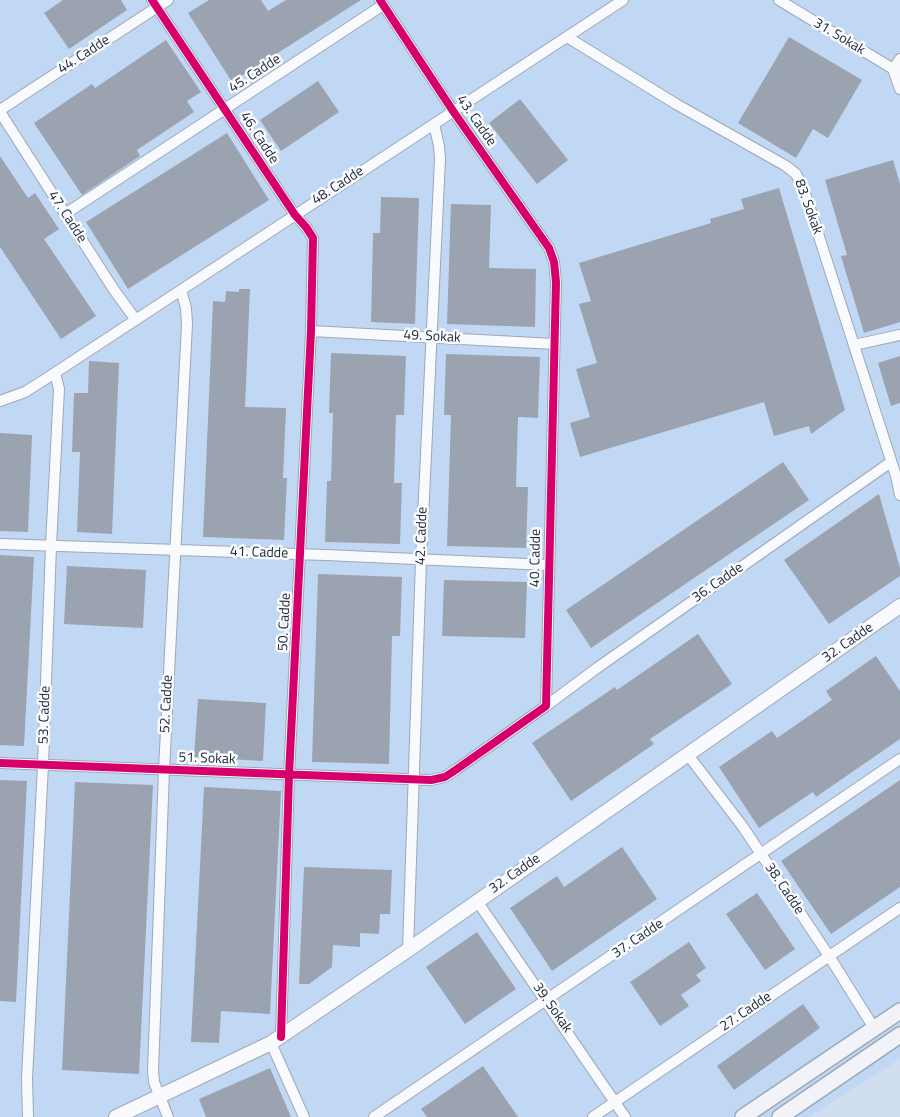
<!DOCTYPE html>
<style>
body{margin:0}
canvas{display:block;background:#d0deef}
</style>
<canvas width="900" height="1117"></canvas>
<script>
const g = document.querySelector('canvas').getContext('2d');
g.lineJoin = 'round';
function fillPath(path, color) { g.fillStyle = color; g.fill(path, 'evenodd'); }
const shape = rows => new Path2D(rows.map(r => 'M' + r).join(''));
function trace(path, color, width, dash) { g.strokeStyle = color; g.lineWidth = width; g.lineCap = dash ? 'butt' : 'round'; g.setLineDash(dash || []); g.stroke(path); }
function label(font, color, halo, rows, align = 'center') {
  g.font = font + ' "Titillium Web",sans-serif'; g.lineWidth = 5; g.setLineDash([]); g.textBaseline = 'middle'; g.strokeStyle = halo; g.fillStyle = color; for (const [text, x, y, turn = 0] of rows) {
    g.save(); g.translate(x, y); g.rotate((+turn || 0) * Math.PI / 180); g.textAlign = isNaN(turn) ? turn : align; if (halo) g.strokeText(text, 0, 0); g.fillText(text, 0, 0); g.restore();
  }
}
fillPath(shape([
 [0,0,900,0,900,1059,809,1117,0,1117]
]), '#c1d8f4');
fillPath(shape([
 [63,0,121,0,127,10,69,49,44,13],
 [209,0,261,0,268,11,286,0,361,0,232,82,188,13],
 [789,37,862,80,828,138,813,129,796,158,738,123],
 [166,40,201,92,187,101,194,112,137,150,140,156,82,195,34,123,92,84,95,88],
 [318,81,339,112,281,151,260,120],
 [520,99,568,160,537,184,489,123],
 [227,133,269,200,128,289,86,222],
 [0,156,28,198,35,193,59,229,44,239,96,316,61,339,0,247],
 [893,160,900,184,900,322,864,333,841,256,847,255,825,180],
 [779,188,845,410,811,434,809,426,774,436,764,402,580,457,570,423,590,417,576,369,597,363,579,304,591,301,579,263,711,223,710,219,744,209,741,199],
 [381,197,419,198,415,324,371,322,373,233,380,233],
 [451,204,491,205,489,268,536,269,535,327,447,324],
 [239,289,250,289,245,407,286,408,283,478,287,478,284,540,203,537,213,301,225,302,226,291,239,292],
 [331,353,406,356,404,415,396,415,394,483,402,483,400,544,325,542,327,481,331,481,333,413,329,413],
 [446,354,540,357,538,418,518,417,516,487,528,487,526,548,447,546,451,415,444,415],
 [900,356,900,403,891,406,878,363],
 [89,361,119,363,112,534,77,532,80,452,72,452,74,393,88,393],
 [0,433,32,435,28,532,0,531],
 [783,462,809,500,591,648,566,610],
 [879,494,900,568,900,576,829,624,784,560],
 [0,555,34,557,24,746,0,745],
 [67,566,146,570,143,628,64,624],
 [318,574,402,577,400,636,392,636,389,764,312,762],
 [444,580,527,582,525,638,442,636],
 [698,634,732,684,650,739,654,744,571,801,532,743,615,687,617,690],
 [876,656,900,691,900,739,816,797,813,792,759,828,719,767,772,731,777,738,832,700,826,691],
 [198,699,266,703,263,761,194,757],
 [0,780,27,781,16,1002,0,1001],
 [900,780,900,887,831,934,781,861],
 [75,782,153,785,139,1074,62,1070],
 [204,787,281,791,270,1014,221,1011,219,1043,191,1042],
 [622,847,657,899,552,971,510,908,557,876,564,887],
 [304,867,392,870,390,914,380,914,379,934,360,933,360,947,333,945,332,967,309,984,299,984],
 [757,893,795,949,765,970,726,914],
 [477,932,516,989,465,1024,426,967],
 [689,942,706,968,696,975,701,981,681,995,689,1006,660,1026,630,982],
 [803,1004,820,1028,734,1090,717,1066],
 [483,1066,518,1117,427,1117,421,1109],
 [270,1068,291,1117,206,1117,199,1099]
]), '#9ba3b1');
const minor = shape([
 [152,0,295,215,306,227,313,238,311,331,289,775,281,1037],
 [779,0,900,73],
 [567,37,676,104,786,166,796,174,804,190,896,476,900,495],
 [900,59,893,69,900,89],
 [0,110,168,0],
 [0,112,114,290,136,320],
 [65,214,383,5],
 [311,331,554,344],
 [854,345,900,335],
 [0,401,25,392,44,380,623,0],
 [0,544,326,555,548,565],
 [546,706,597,668,891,462],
 [688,755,743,827,829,956,874,1028],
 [0,763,431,780,445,777,457,769,546,706,556,282,554,262,549,248,453,111,380,0],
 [477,901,625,1117],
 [408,950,421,560,440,159,439,146,434,124],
 [271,1043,304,1117],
 [28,1117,27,1078,43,765,51,546,59,389,55,373],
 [168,1117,154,1082,153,1071,164,770,187,324,186,308,181,290],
 [374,1117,900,759],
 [593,1117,900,908]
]);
const tertiary = shape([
 [116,1117,271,1043,408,950,900,606]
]);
const secondary = shape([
 [743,1117,900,1011],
 [780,1117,900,1035]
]);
trace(minor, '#9da8b5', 12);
trace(tertiary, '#9da8b5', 16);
trace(secondary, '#9da8b5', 18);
trace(minor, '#f8fafd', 10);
trace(tertiary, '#f8fafd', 14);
trace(secondary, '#f2f3f8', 15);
trace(shape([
 [152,0,295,215,306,227,313,238,311,331,289,775,281,1037],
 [0,763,431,780,445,777,457,769,546,706,556,282,554,262,549,248,453,111,380,0]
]), '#d6006c', 8);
label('14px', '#1c2632', '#f9fbff', [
 ["31. Sokak",839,37,31],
 ["44. Cadde",84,55,-33],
 ["45. Cadde",255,74,-33],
 ["43. Cadde",476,121,55],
 ["46. Cadde",259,138,57],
 ["48. Cadde",338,186,-33],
 ["83. Sokak",808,207,70],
 ["47. Cadde",67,217,57],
 ["49. Sokak",432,337,3],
 ["42. Cadde",422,536,-88],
 ["41. Cadde",259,553,2],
 ["40. Cadde",536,558,-89],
 ["36. Cadde",718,583,-35],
 ["50. Cadde",285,622,-87],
 ["32. Cadde",848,643,-35],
 ["52. Cadde",167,704,-87],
 ["53. Cadde",45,715,-88],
 ["51. Sokak",207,759,2],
 ["32. Cadde",515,874,-35],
 ["38. Cadde",784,889,56],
 ["37. Cadde",638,939,-34],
 ["39. Sokak",552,1008,55],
 ["27. Cadde",746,1012,-34]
]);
</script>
